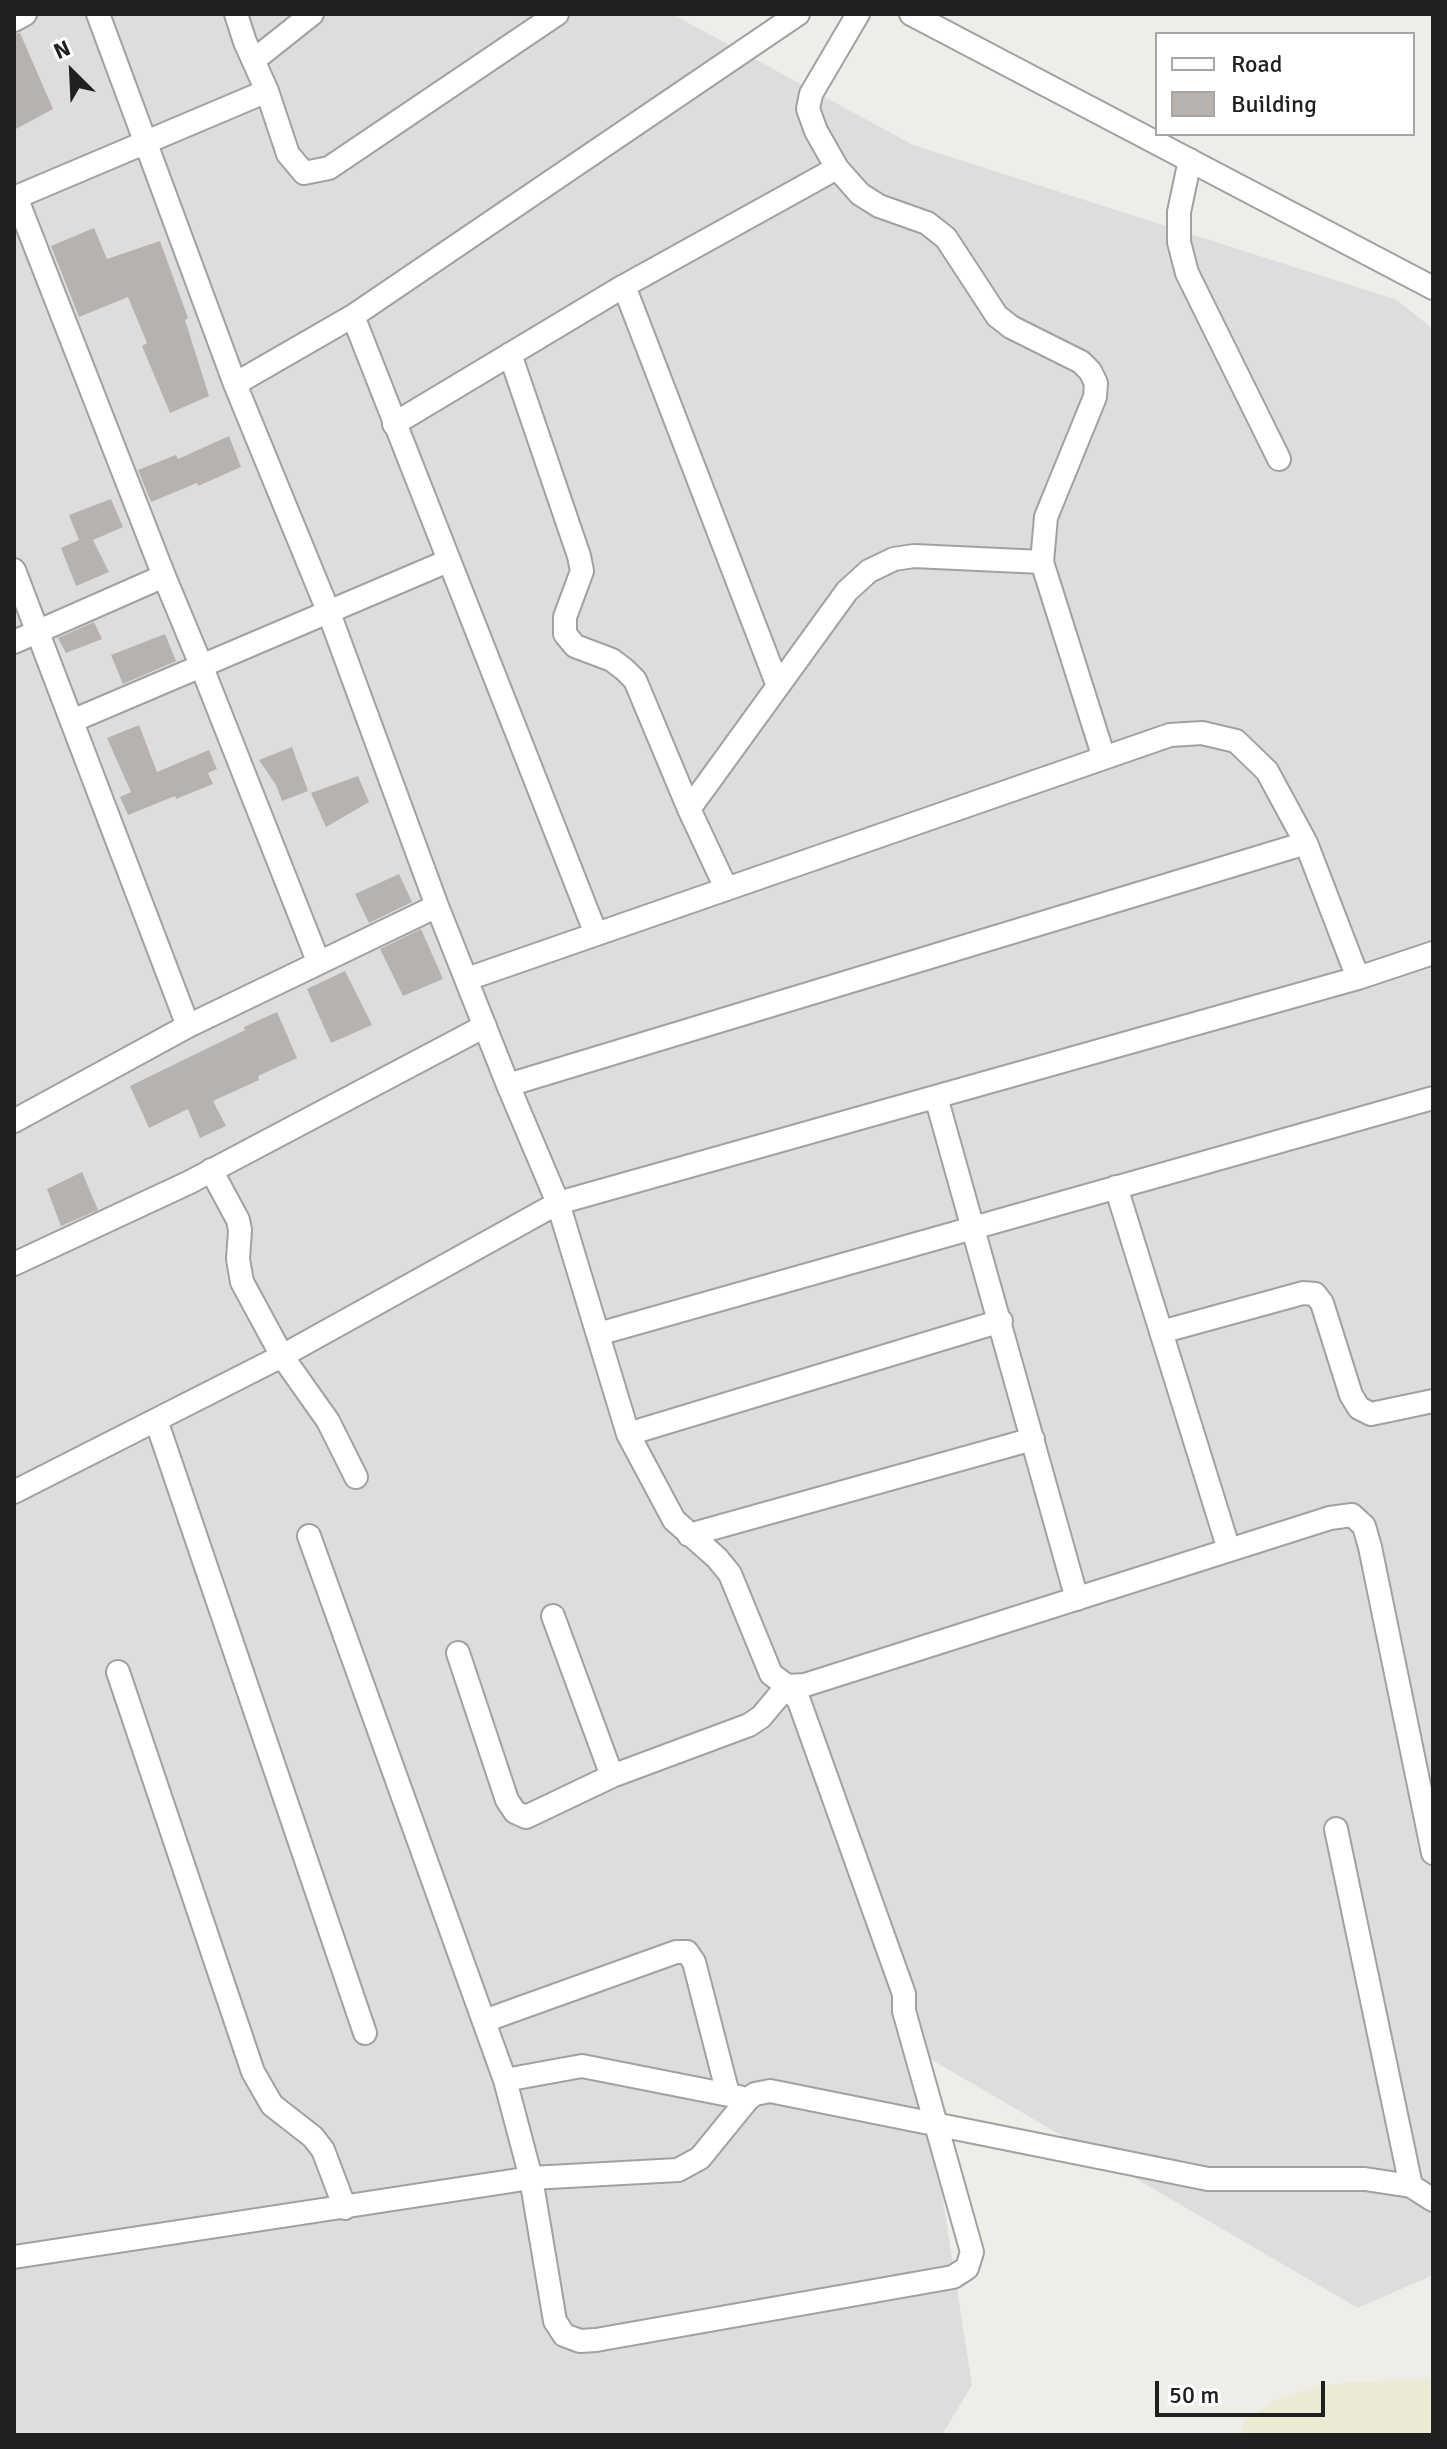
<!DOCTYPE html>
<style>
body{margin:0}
#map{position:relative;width:1447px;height:2449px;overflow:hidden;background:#efede8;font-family:Signika,sans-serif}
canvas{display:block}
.frame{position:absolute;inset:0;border:16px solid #202020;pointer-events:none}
.legend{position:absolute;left:1155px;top:32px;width:260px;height:104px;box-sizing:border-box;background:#fff;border:2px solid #a6a6a6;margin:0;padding:10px 14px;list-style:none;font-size:24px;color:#202020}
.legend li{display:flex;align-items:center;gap:16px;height:40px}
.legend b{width:40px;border:2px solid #a6a6a6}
.north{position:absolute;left:32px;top:32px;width:80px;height:80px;-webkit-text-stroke:6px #fff;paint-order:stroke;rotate:336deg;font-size:22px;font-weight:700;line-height:32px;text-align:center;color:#202020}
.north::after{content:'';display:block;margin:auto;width:28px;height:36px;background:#202020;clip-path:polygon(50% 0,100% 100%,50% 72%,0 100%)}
.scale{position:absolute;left:1155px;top:2381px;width:170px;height:36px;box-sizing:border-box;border:4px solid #202020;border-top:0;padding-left:10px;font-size:24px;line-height:28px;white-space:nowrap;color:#202020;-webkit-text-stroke:6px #fff;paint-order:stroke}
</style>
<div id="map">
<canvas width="1447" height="2449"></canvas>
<div class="frame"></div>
<ul class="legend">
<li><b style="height:10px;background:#fff"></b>Road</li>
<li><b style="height:22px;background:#b8b2ae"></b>Building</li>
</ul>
<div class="north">N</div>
<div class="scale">50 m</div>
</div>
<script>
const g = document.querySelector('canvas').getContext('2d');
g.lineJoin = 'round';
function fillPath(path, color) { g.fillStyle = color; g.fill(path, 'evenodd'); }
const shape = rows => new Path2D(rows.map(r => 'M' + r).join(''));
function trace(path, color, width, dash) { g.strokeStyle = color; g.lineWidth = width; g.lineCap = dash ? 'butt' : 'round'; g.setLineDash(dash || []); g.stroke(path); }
fillPath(shape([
 [14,14,672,14,913,145,1397,300,1433,329,1433,2275,1358,2308,920,2053,972,2385,942,2435,14,2435]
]), '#dedddd');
fillPath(shape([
 [1433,2379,1433,2435,1239,2435,1246,2419,1278,2399,1314,2387,1353,2382]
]), '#ebebd5');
fillPath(shape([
 [20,33,53,109,14,130,14,34],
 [94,228,107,259,160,241,188,318,185,320,209,396,170,413,142,346,147,343,128,297,79,317,51,246],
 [229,436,241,467,198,486,197,483,151,502,138,470,176,455,178,459],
 [111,499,123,527,93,540,109,572,76,586,61,548,79,540,69,515],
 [94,622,102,639,66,653,58,638],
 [165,634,176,661,123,684,111,655],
 [139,725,157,772,209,750,217,769,208,773,213,784,176,799,175,796,128,815,120,797,131,792,107,738],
 [292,747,308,791,282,801,276,785,259,760],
 [358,776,369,802,326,827,311,793],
 [399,874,412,902,369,923,355,894],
 [421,929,443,979,403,996,380,949],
 [345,971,372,1025,331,1043,307,989],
 [277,1012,297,1058,258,1076,259,1080,213,1101,226,1126,200,1138,188,1109,149,1128,130,1086,245,1030,244,1027],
 [82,1172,98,1210,61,1226,47,1189]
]), '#b8b2ae');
const minor = shape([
 [98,14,235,384,329,613,437,906,508,1085,558,1203,628,1434,674,1520,717,1558,730,1574,771,1674,787,1686,805,1685,1330,1518,1352,1515,1364,1526,1370,1547,1433,1853],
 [236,14,245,42,267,91,288,154,304,173,329,168,557,14],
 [858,14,811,94,808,109,816,131,837,168,860,194,879,206,927,223,946,238,997,316,1011,327,1081,362,1090,371,1096,383,1095,397,1046,517,1042,562,1104,758],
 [911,14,1433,288],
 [14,20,25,14],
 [254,60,312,14],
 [1190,160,1179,212,1179,242,1187,273,1279,459],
 [16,197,164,576,201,665,318,961],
 [14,198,267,91],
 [624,286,778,686],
 [353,316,596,934],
 [510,354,579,556,582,571,565,617,565,634,575,646,612,660,625,670,635,680,689,809,726,888],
 [235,384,353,316,798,14],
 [394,424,624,286,837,168],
 [14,570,188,1026],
 [14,642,164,576],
 [72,721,448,561],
 [689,809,847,591,869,571,894,559,914,556,1042,562],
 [467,979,1170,735,1202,733,1236,741,1267,771,1306,843,1358,978],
 [508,1085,1306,843],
 [936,1097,1077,1599],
 [14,1121,188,1026,437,906],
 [211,1170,238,1220,240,1230,238,1259,242,1282,282,1356,328,1421,356,1477],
 [1116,1187,1229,1550],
 [14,1264,190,1182,485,1026],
 [1161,1332,1303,1293,1315,1294,1322,1303,1351,1395,1359,1408,1371,1414,1433,1401],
 [598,1334,1433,1098],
 [156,1420,365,2033],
 [628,1434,1001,1321],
 [14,1492,282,1356,558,1203,1358,978,1433,953],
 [689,1535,1033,1439],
 [309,1536,505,2080,531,2178,555,2321,564,2335,580,2341,596,2340,953,2277,967,2268,972,2252,904,2011,904,1994,799,1701,787,1686,761,1717,749,1725,612,1776,526,1817,515,1812,507,1800,458,1653],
 [553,1616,612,1776],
 [118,1672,253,2072,272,2105,313,2137,323,2150,345,2208],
 [1336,1829,1411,2186],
 [484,2021,676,1952,687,1952,694,1962,728,2094],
 [505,2080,582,2066,739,2097],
 [14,2257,531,2178,678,2170,700,2158,748,2099,755,2094,770,2091,1208,2179,1365,2179,1411,2186,1433,2200]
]);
trace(minor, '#a1a1a1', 26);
trace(minor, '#fff', 22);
</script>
